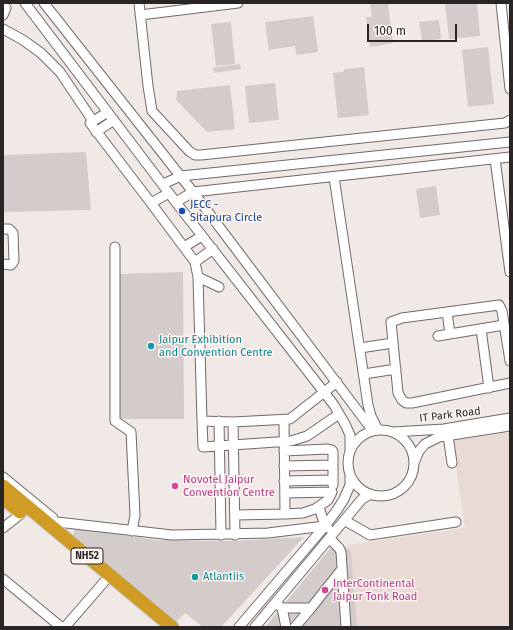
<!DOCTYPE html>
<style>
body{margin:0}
#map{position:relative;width:513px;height:630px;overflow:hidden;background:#f0e9e6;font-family:"Fira Sans",sans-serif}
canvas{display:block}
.frame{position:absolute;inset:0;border:4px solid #282524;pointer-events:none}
.scale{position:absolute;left:367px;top:24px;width:90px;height:18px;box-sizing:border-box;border:2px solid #282524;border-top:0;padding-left:5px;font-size:12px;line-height:14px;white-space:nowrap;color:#282524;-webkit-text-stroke:3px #fef6f3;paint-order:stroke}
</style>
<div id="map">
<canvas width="513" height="630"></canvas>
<div class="frame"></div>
<div class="scale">100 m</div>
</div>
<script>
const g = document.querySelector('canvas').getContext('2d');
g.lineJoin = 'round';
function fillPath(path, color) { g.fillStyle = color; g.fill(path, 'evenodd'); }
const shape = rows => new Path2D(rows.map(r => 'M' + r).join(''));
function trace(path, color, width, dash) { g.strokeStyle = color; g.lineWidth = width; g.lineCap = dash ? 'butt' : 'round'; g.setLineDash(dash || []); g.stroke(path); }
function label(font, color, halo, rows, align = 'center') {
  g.font = font + ' "Fira Sans",sans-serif'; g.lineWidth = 3; g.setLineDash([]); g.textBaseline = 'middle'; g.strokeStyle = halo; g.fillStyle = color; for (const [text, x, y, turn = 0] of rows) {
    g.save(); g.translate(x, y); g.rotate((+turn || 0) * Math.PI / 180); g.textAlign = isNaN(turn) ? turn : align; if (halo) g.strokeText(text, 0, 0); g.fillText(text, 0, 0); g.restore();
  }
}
fillPath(shape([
 [510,433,510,627,353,627,347,545,465,528,452,440]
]), '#eadad5');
fillPath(shape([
 [381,3,388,3,393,43,370,47,366,17,372,17,370,4],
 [445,3,477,3,480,36,449,39],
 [313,16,318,52,296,55,295,46,269,50,265,22],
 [439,20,441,39,422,41,419,22],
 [231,22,235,64,216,66,211,24],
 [488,47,494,104,468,107,462,50],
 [240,64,241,69,214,73,213,68],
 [364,67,369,115,338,118,333,73,343,72,344,69],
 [275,83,279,120,249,123,245,86],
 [230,85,235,129,207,132,176,100,177,91],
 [86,152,91,210,3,212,3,155],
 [436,186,440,215,420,218,416,189],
 [183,272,184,419,120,419,119,274],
 [75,528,156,540,231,541,304,537,221,627,203,627,185,613,177,621,73,536],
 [337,540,351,552,357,627,265,627]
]), '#d3ccca');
const minor = shape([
 [25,3,178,205,334,405,345,424,350,435,350,451],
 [44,3,193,192,373,431],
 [139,3,148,86,152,111,189,151,195,155,201,155,505,123,510,120],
 [501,3,510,89],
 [3,15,6,8],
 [140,15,238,3],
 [3,29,23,40,41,53,60,72,93,121],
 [108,112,90,123,151,203,169,193],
 [96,132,114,120],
 [495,159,510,272],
 [334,177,368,405,371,416,378,430],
 [163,184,181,176,510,142],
 [176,202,193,192,510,157],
 [151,203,195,262],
 [3,229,9,229,13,233,14,261,11,265,3,264],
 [115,247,115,421,131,432,135,515,132,531],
 [184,247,202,236],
 [213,249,195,262,198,277,219,287],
 [198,277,202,421,233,422,290,419,337,382],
 [447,312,450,334],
 [481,329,489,388],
 [438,336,504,325],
 [360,348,393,343],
 [510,361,502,311,499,305,402,318,391,322,398,393,402,400,406,403,412,403,510,383],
 [364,374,396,369],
 [202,421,203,447,291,441,307,436,339,414],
 [219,421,221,535],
 [233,422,235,535],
 '348 463a33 33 0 1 1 66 0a33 33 0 1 1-66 0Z',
 [393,432,444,429,510,418],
 [448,436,452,463],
 [284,451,328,449,332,450,333,452,333,465],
 [414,463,419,451,425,444,439,437,510,426],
 [284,466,333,465,333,480],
 [3,477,53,518],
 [284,481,333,480,333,485],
 [285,493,332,492,328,500,315,509,303,513,285,514],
 [319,507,325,526,328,528],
 [235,515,285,514,284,420],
 [44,517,57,522,172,535,268,533,325,526],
 [344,520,370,535,456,522],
 [3,528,22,513],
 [329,538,339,548,341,552,346,627],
 [3,579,61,627],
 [278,605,282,608,286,627],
 [282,608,311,608,342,569],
 [65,627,104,582],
 [239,627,325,526,337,510,344,499,350,485,350,476],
 [255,627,362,499,371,494],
 [295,627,311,608]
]);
const highway = shape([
 [3,486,172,627],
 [3,498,20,512]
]);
trace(minor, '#706a68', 11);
trace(highway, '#c7c6c6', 15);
trace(minor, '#fff', 9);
trace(highway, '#d19c26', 13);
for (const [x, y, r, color] of [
 [182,211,4,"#1a4fb4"],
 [151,346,4,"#0f9aa8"],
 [175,486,4,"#d1479c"],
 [195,577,4,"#0f9aa8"],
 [325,590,4,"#d1479c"]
]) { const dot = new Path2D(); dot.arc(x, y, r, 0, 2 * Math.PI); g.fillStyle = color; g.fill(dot); trace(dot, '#fef6f3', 1.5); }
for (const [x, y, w] of [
 [87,556,32]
]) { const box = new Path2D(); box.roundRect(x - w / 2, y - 8, w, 16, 3); g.fillStyle = '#fef6f3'; g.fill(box); trace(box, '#282524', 1); }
label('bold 10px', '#282524', null, [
 ["NH52",87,556]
]);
label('11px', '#164399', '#fef6f3', [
 ["JECC -",190,205],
 ["Sitapura Circle",190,218]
], 'left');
label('11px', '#0d838f', '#fef6f3', [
 ["Jaipur Exhibition",159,340],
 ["and Convention Centre",159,353],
 ["Atlantiis",203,577]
], 'left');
label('11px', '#282524', '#fef6f3', [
 ["IT Park Road",450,415,-7]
]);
label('11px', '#b23c85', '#fef6f3', [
 ["Novotel Jaipur",183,480],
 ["Convention Centre",183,493],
 ["InterContinental",333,584],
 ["Jaipur Tonk Road",333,597]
], 'left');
</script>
